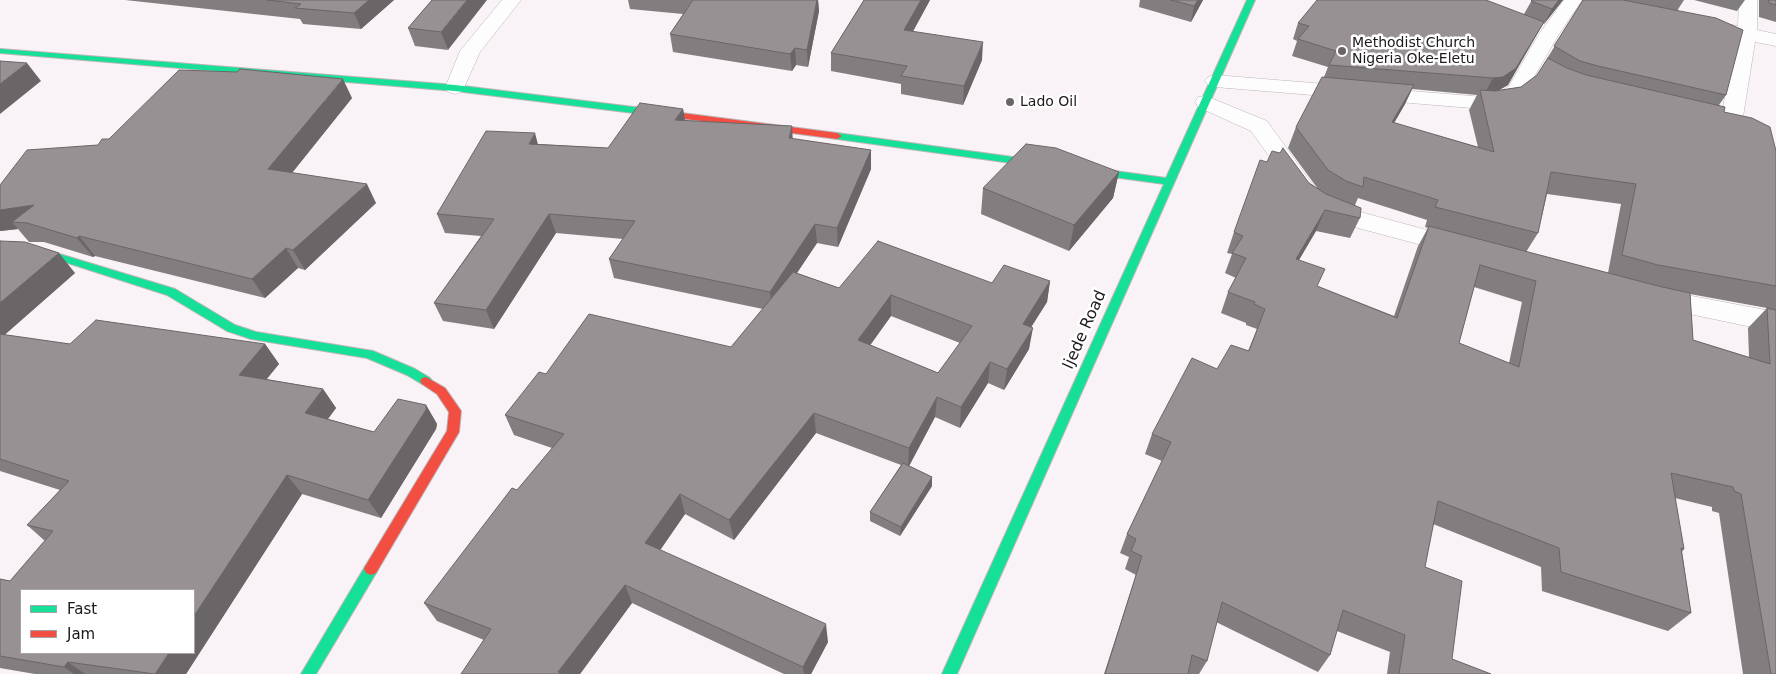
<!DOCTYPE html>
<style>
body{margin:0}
#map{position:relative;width:1776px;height:674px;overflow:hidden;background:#f9f2f6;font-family:"DejaVu Sans",sans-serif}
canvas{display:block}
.legend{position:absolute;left:20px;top:589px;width:175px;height:65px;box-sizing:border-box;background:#fff;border:1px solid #a5a3a4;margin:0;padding:6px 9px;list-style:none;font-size:15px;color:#1d181b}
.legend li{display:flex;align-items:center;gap:10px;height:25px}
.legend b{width:25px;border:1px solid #a5a3a4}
</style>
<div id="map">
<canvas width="1776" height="674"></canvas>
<ul class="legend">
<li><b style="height:6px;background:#16e098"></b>Fast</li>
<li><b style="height:6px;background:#f24e42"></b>Jam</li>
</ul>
</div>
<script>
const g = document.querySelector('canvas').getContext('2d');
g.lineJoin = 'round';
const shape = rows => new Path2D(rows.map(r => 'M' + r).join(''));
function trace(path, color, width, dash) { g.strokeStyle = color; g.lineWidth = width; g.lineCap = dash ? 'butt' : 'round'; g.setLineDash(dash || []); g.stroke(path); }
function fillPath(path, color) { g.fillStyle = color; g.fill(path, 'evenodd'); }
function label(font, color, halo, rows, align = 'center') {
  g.font = font + ' "DejaVu Sans",sans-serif'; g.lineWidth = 5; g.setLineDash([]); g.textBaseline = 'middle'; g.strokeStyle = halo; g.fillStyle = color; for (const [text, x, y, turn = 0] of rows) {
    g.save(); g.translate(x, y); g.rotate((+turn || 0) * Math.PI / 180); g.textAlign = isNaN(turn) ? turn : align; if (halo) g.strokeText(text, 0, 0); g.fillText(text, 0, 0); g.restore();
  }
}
const street = shape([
 [502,0,521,0,480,52,462,92,455,94,448,92,445,88,460,51,502,0],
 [1564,0,1582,0,1559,34,1524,94,1509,105,1501,106,1484,109,1215,87,1208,85,1205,81,1208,77,1215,75,1484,97,1495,95,1509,86,1539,34,1564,0],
 [1739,0,1757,0,1757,30,1776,34,1776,46,1755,42,1742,123,1739,128,1731,130,1723,128,1720,123,1736,38,1699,30,1696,26,1699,22,1706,20,1738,26,1739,0],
 [1206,96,1267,121,1318,192,1336,203,1364,213,1468,241,1472,247,1468,253,1459,255,1347,225,1318,213,1302,202,1251,131,1198,107,1195,102,1198,97,1206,96],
 [1655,289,1776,312,1776,332,1646,305,1642,298,1646,291,1655,289]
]);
const fast = shape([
 [1247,0,1255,0,957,674,942,674,1164,184,837,139,832,136,837,133,1166,178,1247,0],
 [0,49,455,85,666,111,670,114,666,117,455,91,0,53,0,49],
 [14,248,43,249,175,289,235,325,256,332,373,351,415,369,430,378,432,381,430,384,422,384,407,375,367,358,251,339,227,331,167,295,43,255,14,254,0,258,0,251,14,248],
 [371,563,376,565,378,569,376,573,316,674,301,674,366,565,371,563]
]);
const jam = shape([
 [666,111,837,133,842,136,837,139,663,116,663,112,666,111],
 [426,377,445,388,459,408,461,411,459,432,376,573,371,575,366,573,364,569,366,565,447,431,449,412,437,394,422,384,420,381,422,378,426,377]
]);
trace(street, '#bbb6b8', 1);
trace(fast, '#bbb6b8', 2);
trace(jam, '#bbb6b8', 2);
fillPath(street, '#fefdfe');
fillPath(fast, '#16e098');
fillPath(jam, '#f24e42');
fillPath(shape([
 [125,0,394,0,361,29,303,24,300,19],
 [432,0,448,50,415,46,408,28],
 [628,0,818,0,819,11,808,67,796,65,792,71,673,52,670,34,683,14,630,9],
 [864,0,930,0,913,31,982,60,963,105,901,94,901,84,831,71,831,53],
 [1140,0,1203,0,1191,22,1139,7],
 [1532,0,1563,0,1544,24,1543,23,1508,85,1499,90,1521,87,1537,75,1583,0,1684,0,1677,11,1726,95,1719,105,1724,112,1776,151,1776,674,1743,674,1719,513,1712,511,1712,507,1675,498,1684,549,1682,552,1691,613,1668,631,1542,591,1541,567,1433,524,1425,567,1452,659,1491,674,1387,674,1390,652,1337,631,1330,655,1318,672,1216,622,1207,661,1199,674,1104,674,1136,575,1125,569,1129,557,1120,553,1127,534,1162,461,1145,454,1152,434,1217,369,1248,351,1257,329,1246,325,1246,323,1221,313,1228,292,1236,278,1225,273,1232,254,1227,253,1234,232,1309,183,1318,189,1288,148,1296,127,1324,77,1328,67,1292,56,1297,41,1293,39,1298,23,1524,14],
 [1412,89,1477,95,1469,110,1478,147,1394,123,1405,104],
 [1547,194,1621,204,1608,273,1526,252,1538,233],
 [1358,198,1427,220,1425,227,1428,228,1418,246,1394,316,1317,286,1299,260,1316,231,1350,238,1360,218,1355,205],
 [1474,287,1522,302,1509,363,1459,343],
 [1690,294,1767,308,1748,328,1749,357,1693,340],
 [1694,0,1745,0,1737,11],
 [1759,0,1776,0,1776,22,1759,17],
 [352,98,292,173,376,203,305,270,298,268,265,298,95,256,93,257,44,242,29,242,18,229,0,231,0,185,98,145,109,139],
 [683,109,685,120,793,139,871,150,871,169,838,247,817,243,797,273,839,288,1050,281,1047,302,1031,327,1029,349,1004,390,988,383,960,428,935,417,909,466,932,477,932,486,900,536,870,521,870,512,901,465,816,433,734,540,685,514,660,550,828,642,811,674,784,674,632,603,580,674,461,674,484,640,437,621,424,603,552,448,514,435,505,415,546,374,731,347,763,309,614,278,609,259,623,239,556,233,494,329,443,321,434,303,481,236,445,233,437,214,538,144,608,148],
 [891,316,960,343,938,373,870,345],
 [1119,172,1113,198,1069,251,981,214,983,188],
 [0,241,75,273,4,335,70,344,265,344,279,364,266,379,323,389,336,408,328,419,374,432,426,405,437,424,436,429,381,518,302,494,186,674,35,674,0,668,0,579,10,581,45,541,27,525,60,490,0,471]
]), '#827d7f');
fillPath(shape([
 [369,0,394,0,361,29,354,13],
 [467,0,487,0,448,50,441,32],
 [817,0,818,0,819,11,808,67,807,50],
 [921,0,930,0,904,48,904,30],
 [1198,0,1203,0,1191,22,1194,6],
 [1559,0,1563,0,1544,24,1552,9],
 [1544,22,1508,85,1494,93,1484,95,1493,78],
 [983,42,982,60,963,105,964,86],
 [795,48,796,65,792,71,790,54],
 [27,63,41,81,0,114,0,84],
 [343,79,352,98,279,189,268,169],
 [1414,85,1405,104,1383,142,1392,122],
 [683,109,686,127,675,120],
 [792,126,793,144,789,138],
 [535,133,540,152,529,144],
 [871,150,871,169,838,247,837,228],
 [1119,172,1113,198,1069,251,1074,225],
 [367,184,376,203,305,270,293,250],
 [34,205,12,222,18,229,0,231,0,210],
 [1325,210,1316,231,1287,280,1296,259],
 [549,214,556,233,494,329,486,310],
 [815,224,817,243,772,310,770,292],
 [79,236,95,256,93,257,77,238],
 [286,248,298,268,265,298,252,279],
 [59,253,75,273,0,339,0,303],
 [1050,281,1047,302,1020,345,1023,324],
 [891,295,891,316,859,361,858,340],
 [1033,328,1029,349,1004,390,1007,369],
 [265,344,279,364,254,395,239,375],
 [990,362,988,383,960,428,961,407],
 [323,389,336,408,318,432,305,413],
 [937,397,935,417,908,468,909,448],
 [426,405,437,424,436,429,381,518,368,500],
 [814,413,816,433,734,540,729,520],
 [287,475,302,494,186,674,155,674,169,653,194,653,194,616],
 [932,477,932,486,900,536,901,527],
 [680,494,685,514,652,562,645,543],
 [625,585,632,603,580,674,560,674,558,672],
 [826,624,828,642,811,674,804,674,803,667],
 [68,662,85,674,74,674,64,667]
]), '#6a6668');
const building = shape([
 [267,0,369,0,354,13,295,8,301,4,267,0],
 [432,0,467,0,441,32,408,28,432,0],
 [693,0,817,0,807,50,795,48,790,54,670,34,693,0],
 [864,0,921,0,904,30,983,42,964,86,901,76,907,66,831,53,864,0],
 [1171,0,1198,0,1194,6,1171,0],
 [1317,0,1486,0,1544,22,1516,68,1503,77,1493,78,1329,65,1336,51,1298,39,1309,26,1298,23,1317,0],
 [1532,0,1559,0,1552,9,1531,1,1532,0],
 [1583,0,1623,0,1716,18,1743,30,1726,95,1598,66,1580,61,1554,46,1583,0],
 [1769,0,1776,0,1776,5,1769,3,1769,0],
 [1548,58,1567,68,1586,75,1725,107,1724,112,1752,118,1770,127,1776,151,1776,286,1658,265,1622,255,1636,184,1551,172,1538,233,1435,207,1438,200,1364,177,1363,187,1346,181,1328,170,1296,127,1322,77,1414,85,1392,122,1494,152,1480,90,1495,91,1521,87,1537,75,1548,58],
 [0,61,27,63,0,84,0,61],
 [240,69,343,79,268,169,367,184,293,250,286,248,252,279,79,236,77,238,27,223,12,222,34,205,0,210,0,185,27,150,98,145,102,139,109,139,179,70,237,72,240,69],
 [640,103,683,109,675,120,792,126,789,138,871,150,837,228,815,224,770,292,609,259,635,221,549,214,486,310,434,303,494,219,437,214,486,131,535,133,529,144,608,148,640,103],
 [1026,144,1056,148,1119,172,1074,225,983,188,1026,144],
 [1283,148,1309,183,1326,194,1361,208,1360,218,1325,210,1296,259,1325,269,1317,286,1397,318,1429,226,1658,286,1690,293,1693,340,1770,364,1767,308,1776,310,1776,674,1771,674,1741,494,1734,491,1733,487,1671,473,1684,549,1681,548,1691,613,1561,572,1559,548,1438,501,1425,567,1462,581,1452,659,1491,674,1399,674,1405,635,1343,610,1330,655,1222,602,1207,661,1192,655,1188,674,1105,674,1142,556,1131,551,1136,539,1127,534,1171,442,1152,434,1192,358,1217,369,1231,345,1249,351,1265,309,1254,304,1255,302,1228,292,1246,258,1232,253,1243,236,1234,232,1260,160,1267,162,1272,151,1280,153,1283,148],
 [1480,265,1536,281,1519,367,1459,343,1480,265],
 [0,241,25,242,59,253,0,303,0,241],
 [878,241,992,283,1004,265,1050,281,1023,324,1033,328,1007,369,990,362,961,407,937,397,909,448,814,413,729,520,680,494,645,543,826,624,803,667,625,585,558,672,561,673,561,674,461,674,491,629,424,603,512,488,517,490,564,434,505,415,539,372,546,374,589,314,731,347,793,272,839,288,878,241],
 [891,295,972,326,938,373,858,340,891,295],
 [96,320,265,344,239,375,323,389,305,413,374,432,398,399,426,405,426,410,368,500,287,475,194,616,194,590,21,590,21,653,169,653,155,674,68,662,64,667,0,656,0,579,10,581,53,531,27,525,69,481,0,459,0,334,70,344,96,320],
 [903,463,932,477,901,527,870,512,903,463]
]);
fillPath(building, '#979194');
trace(building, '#6a6668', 1);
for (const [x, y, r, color] of [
 [1342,51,5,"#6a6468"],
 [1010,102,5,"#6a6468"]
]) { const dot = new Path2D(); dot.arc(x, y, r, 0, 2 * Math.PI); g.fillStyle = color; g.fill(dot); trace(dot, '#fff', 2); }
label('14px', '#1d181b', '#fff', [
 ["Methodist Church",1352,43],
 ["Nigeria Oke-Eletu",1352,59],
 ["Lado Oil",1020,102]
], 'left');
label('16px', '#1d181b', '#fff', [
 ["Ijede Road",1085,330,-66]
]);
</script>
